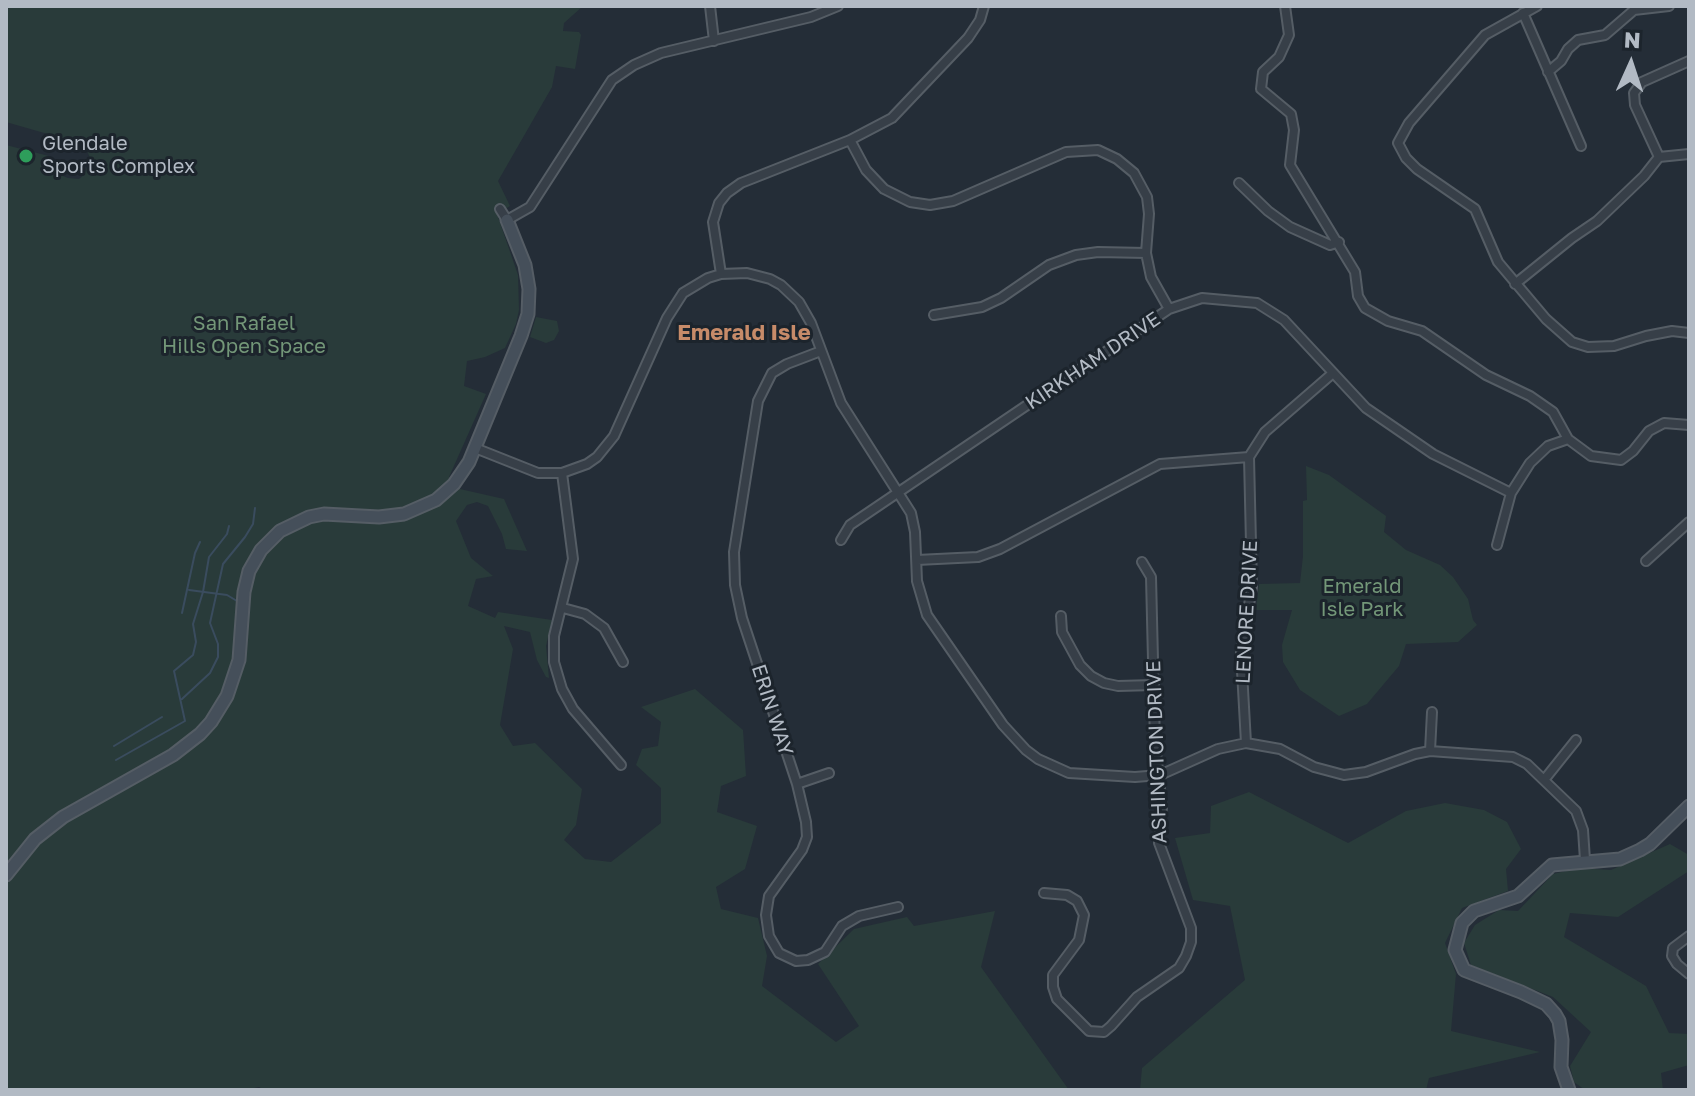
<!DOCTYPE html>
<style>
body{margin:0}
#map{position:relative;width:1695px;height:1096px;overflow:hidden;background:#242d37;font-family:"Golos Text",sans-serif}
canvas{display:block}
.frame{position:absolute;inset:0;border:8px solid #b2bac4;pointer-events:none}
.north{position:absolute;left:1591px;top:24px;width:80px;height:80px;-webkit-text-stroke:6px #1c242c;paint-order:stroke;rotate:3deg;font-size:22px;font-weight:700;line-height:32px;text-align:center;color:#b2bac4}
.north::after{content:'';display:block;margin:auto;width:28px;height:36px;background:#b2bac4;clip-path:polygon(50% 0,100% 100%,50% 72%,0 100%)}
</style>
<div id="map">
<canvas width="1695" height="1096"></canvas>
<div class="frame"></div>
<div class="north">N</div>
</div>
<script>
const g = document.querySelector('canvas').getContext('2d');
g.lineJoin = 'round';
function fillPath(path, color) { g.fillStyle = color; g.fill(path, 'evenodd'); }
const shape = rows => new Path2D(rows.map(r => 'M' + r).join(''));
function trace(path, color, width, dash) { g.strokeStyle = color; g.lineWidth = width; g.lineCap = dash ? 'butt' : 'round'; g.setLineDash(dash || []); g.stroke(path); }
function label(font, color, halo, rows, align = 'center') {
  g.font = font + ' "Golos Text",sans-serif'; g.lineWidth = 6; g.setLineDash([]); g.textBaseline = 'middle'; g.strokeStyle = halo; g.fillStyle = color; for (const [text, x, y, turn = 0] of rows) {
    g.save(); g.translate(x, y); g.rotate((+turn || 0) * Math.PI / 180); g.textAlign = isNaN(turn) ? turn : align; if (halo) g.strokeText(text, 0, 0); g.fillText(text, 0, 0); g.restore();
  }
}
fillPath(shape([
 [6,6,583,6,564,23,563,31,579,32,581,35,575,69,556,66,552,87,498,181,510,206,497,214,518,275,519,310,516,324,505,348,485,357,467,361,464,386,486,394,449,477,460,489,504,499,527,551,506,549,502,534,488,506,477,502,467,505,456,521,471,558,493,576,476,579,468,606,495,618,498,612,552,620,546,646,549,678,546,677,537,660,530,632,504,626,513,649,500,725,513,746,535,743,582,789,576,825,564,840,585,859,611,862,661,823,661,788,636,765,642,749,658,746,661,722,641,707,695,689,743,730,746,776,721,786,717,812,757,826,745,869,716,887,721,909,758,918,767,956,762,986,836,1042,859,1026,818,964,854,929,907,917,914,926,995,911,981,967,1069,1090,265,1090,259,1087,245,1090,6,1090,6,145,49,156,58,174,68,178,79,179,84,175,90,158,86,148,79,143,6,122],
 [536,317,557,321,559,331,554,340,546,343,530,337],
 [1306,466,1329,475,1386,516,1384,532,1406,550,1440,565,1453,577,1468,599,1473,620,1477,625,1458,642,1406,644,1399,666,1367,704,1339,716,1300,690,1283,662,1282,645,1292,610,1256,610,1259,584,1300,583,1303,556,1303,501,1307,500],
 [1249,792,1348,843,1406,811,1445,803,1484,810,1507,822,1521,849,1506,869,1508,891,1462,908,1445,943,1456,974,1451,1031,1540,1052,1429,1078,1426,1090,1140,1090,1142,1068,1245,980,1230,906,1193,900,1175,838,1210,833,1211,806],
 [1670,844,1689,855,1689,871,1618,917,1570,913,1564,937,1646,986,1669,1033,1689,1034,1689,1065,1661,1073,1663,1090,1585,1090,1574,1082,1570,1066,1591,1032,1553,997,1471,965,1464,943,1475,925,1499,910,1518,911,1553,874,1578,868,1611,870]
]), '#293b3a');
trace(shape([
 [189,590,227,595,237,601],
 [182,613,195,553,200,542],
 [182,699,210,673,218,657,218,644,210,623,223,564,245,537,253,524,255,508],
 [114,746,162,717],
 [116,760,185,721,174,671,193,655,196,642,193,624,203,592,209,557,227,534,229,526]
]), '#3a4c5e', 2);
const street = shape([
 [710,6,714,41],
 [1285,6,1289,35,1279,57,1263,72,1261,89,1291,114,1294,130,1290,165,1355,272,1358,296,1365,308,1388,321,1422,331,1486,375,1530,396,1553,412,1568,439,1591,456,1621,460,1633,451,1649,431,1664,423,1689,425],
 [1537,6,1485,35,1409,123,1398,143,1406,158,1417,169,1475,209,1498,262,1546,319,1572,342,1588,347,1614,346,1646,336,1672,331,1689,333],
 [1523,13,1581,146],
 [1548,72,1561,61,1568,49,1578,40,1605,35,1634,10,1669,6],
 [850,140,866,170,884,189,910,202,930,205,953,201,1066,152,1098,150,1117,159,1134,173,1147,197,1149,214,1146,253,1151,277,1169,309],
 [1659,157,1689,154],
 [1239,183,1268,211,1290,227,1330,245,1339,242],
 [500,209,507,220,530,207,612,80,634,65,661,53,811,17,838,6],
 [721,274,713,222,719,203,727,193,741,183,850,140,892,118,968,38,980,20,984,6],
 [1515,284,1572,238,1597,221,1644,176,1659,157,1635,105,1634,93,1642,82,1689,61],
 [934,315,982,307,1001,298,1049,265,1076,255,1098,252,1146,253],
 [821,351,787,364,772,373,758,401,734,552,735,585,742,618,797,784,806,822,807,837,802,850,769,896,766,915,769,936,779,953,796,961,808,960,825,952,842,926,859,916,898,907],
 [475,448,538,473,562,473,587,464,597,457,614,436,667,318,683,293,708,278,721,274,747,273,770,279,781,285,799,302,811,323,841,403,911,513,915,532,917,581,927,615,1003,725,1026,750,1038,759,1069,773,1135,777,1160,775,1218,749,1246,743,1280,749,1314,767,1344,775,1366,772,1415,754,1430,751,1513,757,1527,764,1576,811,1583,830,1585,860],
 [562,473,573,559,554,636,554,662,562,689,573,709,621,765],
 [841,540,850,525,1169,309,1202,298,1257,303,1284,320,1366,408,1433,454,1511,493],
 [1497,545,1511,493,1530,463,1548,446,1568,439],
 [917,560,978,557,1000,549,1160,464,1249,457],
 [1646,561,1689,522],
 [563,608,585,614,604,628,623,662],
 [1061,616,1062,632,1080,665,1091,676,1104,683,1118,686,1154,685],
 [1246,743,1241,653,1252,587,1249,457,1265,432,1333,373],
 [1430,751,1432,712],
 [1544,780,1576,740],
 [797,784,829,773],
 [1044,893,1067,895,1077,901,1084,915,1079,940,1053,975,1053,987,1057,999,1089,1031,1104,1032,1111,1026,1137,997,1179,968,1186,956,1191,942,1191,928,1159,843,1162,807,1155,743,1151,577,1142,562],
 [1689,936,1673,948,1672,956,1677,964,1689,974]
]);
const secondary = shape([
 [6,875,35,839,63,817,173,755,200,734,211,722,227,696,239,660,244,592,249,571,261,550,280,531,309,517,324,514,379,517,404,514,436,500,454,484,469,462,521,336,528,314,529,289,525,265,507,220],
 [1569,1090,1561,1067,1562,1040,1559,1021,1555,1014,1546,1004,1521,992,1464,970,1455,950,1462,923,1474,911,1518,896,1552,865,1620,859,1640,850,1650,844,1689,806]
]);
trace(street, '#555d65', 12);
trace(secondary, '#555d65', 15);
trace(street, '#373f48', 8);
trace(secondary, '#454f5a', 11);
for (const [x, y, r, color] of [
 [26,156,8,"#2e9e5b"]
]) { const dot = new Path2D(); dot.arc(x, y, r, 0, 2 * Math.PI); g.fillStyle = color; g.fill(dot); trace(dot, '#1c242c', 3); }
label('20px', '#b2bac4', '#1c242c', [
 ["Glendale",42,144],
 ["Sports Complex",42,167]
], 'left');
label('20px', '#739778', '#1c242c', [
 ["San Rafael",244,324],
 ["Hills Open Space",244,347],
 ["Emerald",1362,587],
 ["Isle Park",1362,610]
]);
label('20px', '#b2bac4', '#1c242c', [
 ["KIRKHAM DRIVE",1093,361,-34],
 ["LENORE DRIVE",1247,612,-87],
 ["ERIN WAY",772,710,72],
 ["ASHINGTON DRIVE",1157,752,-92]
]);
label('bold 22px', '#c78b69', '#1c242c', [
 ["Emerald Isle",744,333]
]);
</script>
